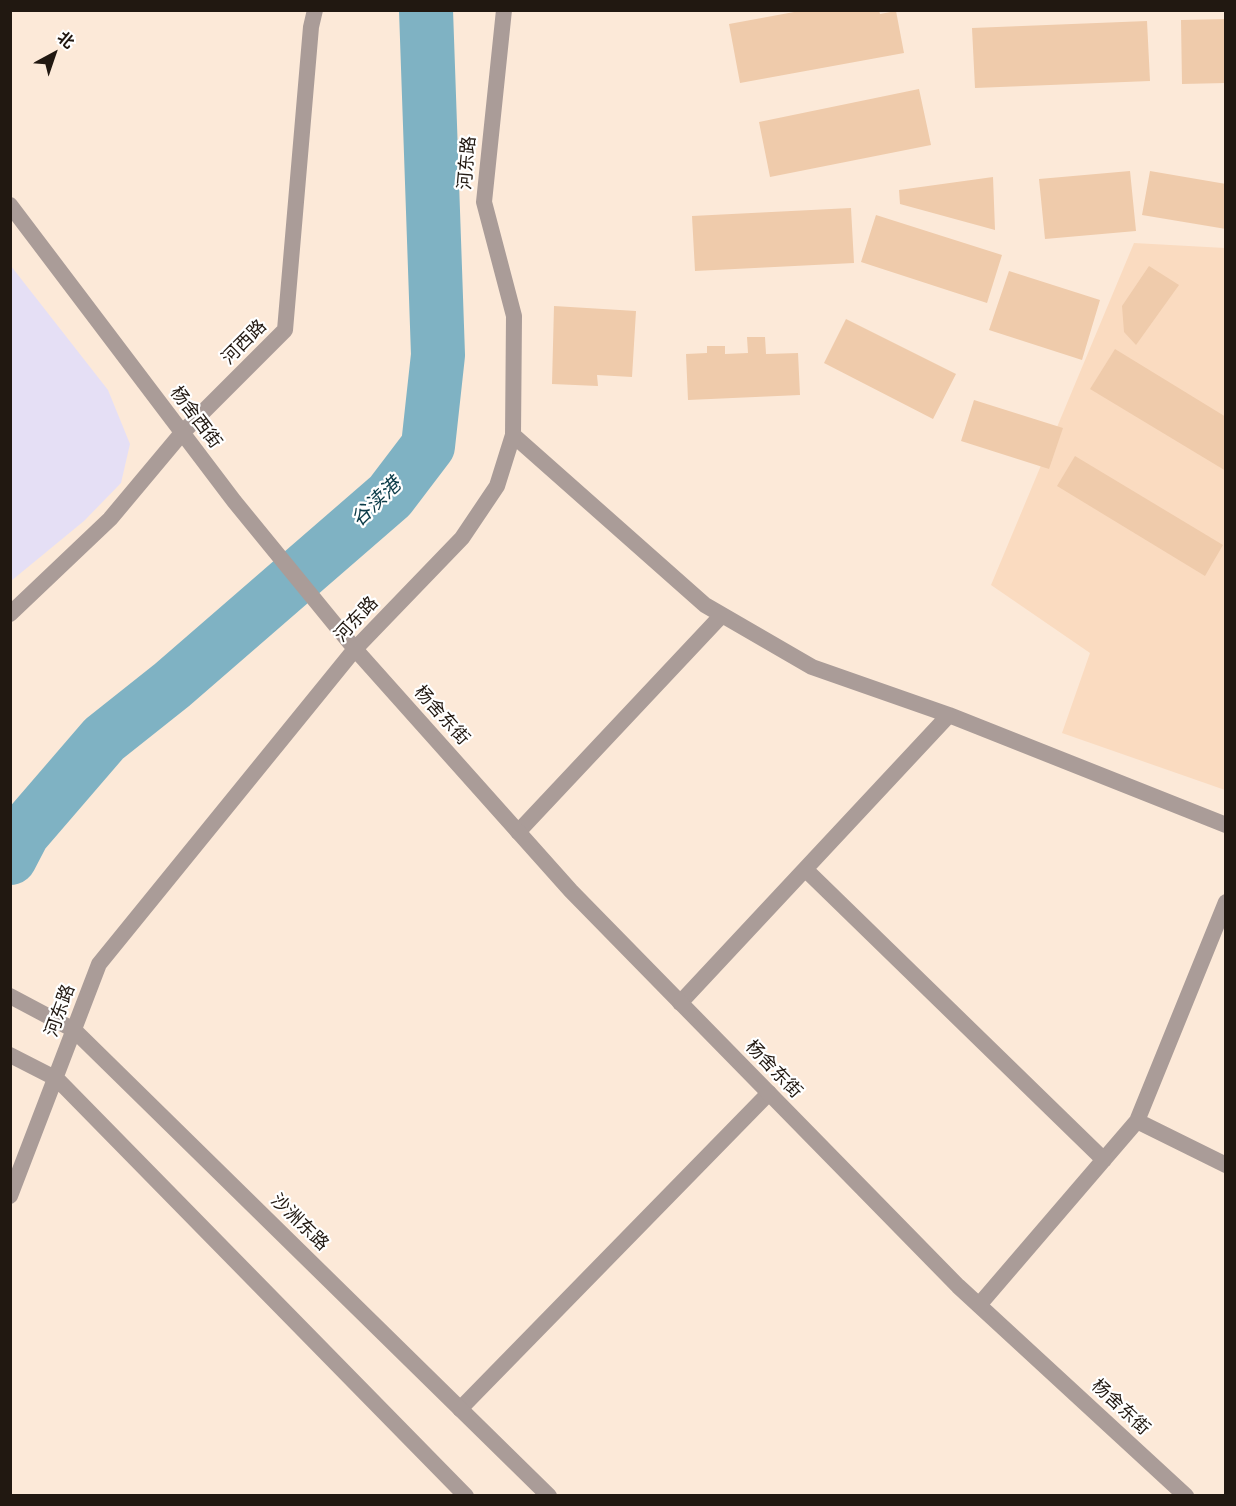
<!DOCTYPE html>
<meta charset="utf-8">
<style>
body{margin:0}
#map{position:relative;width:1236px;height:1506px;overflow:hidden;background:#fce9d8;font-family:"Roboto Condensed","Noto Sans SC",sans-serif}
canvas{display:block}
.frame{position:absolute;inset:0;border:12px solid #211811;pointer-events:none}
.north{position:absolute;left:24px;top:24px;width:60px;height:60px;-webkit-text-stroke:4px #fff;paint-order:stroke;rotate:40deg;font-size:16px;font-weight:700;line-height:24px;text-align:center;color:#211811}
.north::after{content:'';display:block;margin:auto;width:21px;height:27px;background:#211811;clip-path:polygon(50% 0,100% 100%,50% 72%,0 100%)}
</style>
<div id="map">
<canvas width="1236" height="1506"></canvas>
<div class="frame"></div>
<div class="north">北</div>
</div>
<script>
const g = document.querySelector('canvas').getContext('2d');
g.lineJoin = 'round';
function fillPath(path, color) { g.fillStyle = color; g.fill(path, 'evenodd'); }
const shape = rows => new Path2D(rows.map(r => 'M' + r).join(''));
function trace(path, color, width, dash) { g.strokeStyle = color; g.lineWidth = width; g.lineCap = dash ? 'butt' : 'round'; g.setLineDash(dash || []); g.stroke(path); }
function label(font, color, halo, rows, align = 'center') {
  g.font = font + ' "Roboto Condensed","Noto Sans SC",sans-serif'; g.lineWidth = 4.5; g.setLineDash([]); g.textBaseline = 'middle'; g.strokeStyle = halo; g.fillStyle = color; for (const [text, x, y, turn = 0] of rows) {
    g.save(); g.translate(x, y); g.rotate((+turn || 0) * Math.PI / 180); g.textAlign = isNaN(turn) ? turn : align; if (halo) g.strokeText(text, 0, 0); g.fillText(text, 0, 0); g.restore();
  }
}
fillPath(shape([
 [11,266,108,390,130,444,121,483,84,521,11,581]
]), '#e5dff5');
fillPath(shape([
 [1134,243,1225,248,1225,790,1062,733,1090,653,991,585]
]), '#fadbc0');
trace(shape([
 [10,858,23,833,104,739,172,685,390,496,428,446,438,355,426,10]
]), '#7fb2c3', 54);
fillPath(shape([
 [805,10,879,10,880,14,896,11,904,53,740,83,729,24],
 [1226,19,1226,83,1182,84,1181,20],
 [1147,21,1150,81,975,88,972,28],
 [919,89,931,145,770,177,759,122],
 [1130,171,1136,231,1045,239,1039,179],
 [1150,171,1226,184,1226,229,1142,215],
 [993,177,995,230,900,204,899,190],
 [851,208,854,263,695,271,692,216],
 [876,215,1002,255,987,303,861,262],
 [1149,266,1179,285,1136,345,1124,332,1122,306],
 [1009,271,1100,300,1082,360,989,330],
 [554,306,636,311,632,377,597,375,598,386,552,384],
 [846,319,956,374,933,419,824,363],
 [747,337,765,337,766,354,798,353,800,395,688,400,686,354,707,353,707,346,725,346,725,354,748,353],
 [1115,349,1226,417,1226,471,1090,389],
 [974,400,1063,428,1049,469,961,441],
 [1075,456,1223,545,1205,576,1057,486]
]), '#efcbab');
trace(shape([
 [513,435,705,605,812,667,949,715,1226,825],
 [518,832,722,615],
 [805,869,1104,1160],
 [680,1003,949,715],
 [1137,1121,1226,1165],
 [979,1305,1137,1121,1226,902],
 [460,1409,769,1093]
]), '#aa9c98', 16);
trace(shape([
 [10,205,234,501,355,649,571,891,958,1286,1186,1496],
 [10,614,110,519,182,433,285,330,311,27,315,10],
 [10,996,74,1030,549,1496],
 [10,1055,57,1079,466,1496],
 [10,1196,99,964,355,649,462,538,497,486,513,435,514,316,484,202,504,10]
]), '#aa9c98', 16);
label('18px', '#211811', '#fff', [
 ["河东路",468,163,-85],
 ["河西路",245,343,-45],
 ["杨舍西街",195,418,53],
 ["河东路",357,620,-47],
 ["杨舍东街",441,716,48],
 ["河东路",61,1011,-70],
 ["杨舍东街",773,1070,46],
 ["沙洲东路",299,1223,44],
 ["杨舍东街",1120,1408,43]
]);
label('italic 20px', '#0b3b48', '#fff', [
 ["谷渎港",377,503,-44]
]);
</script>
